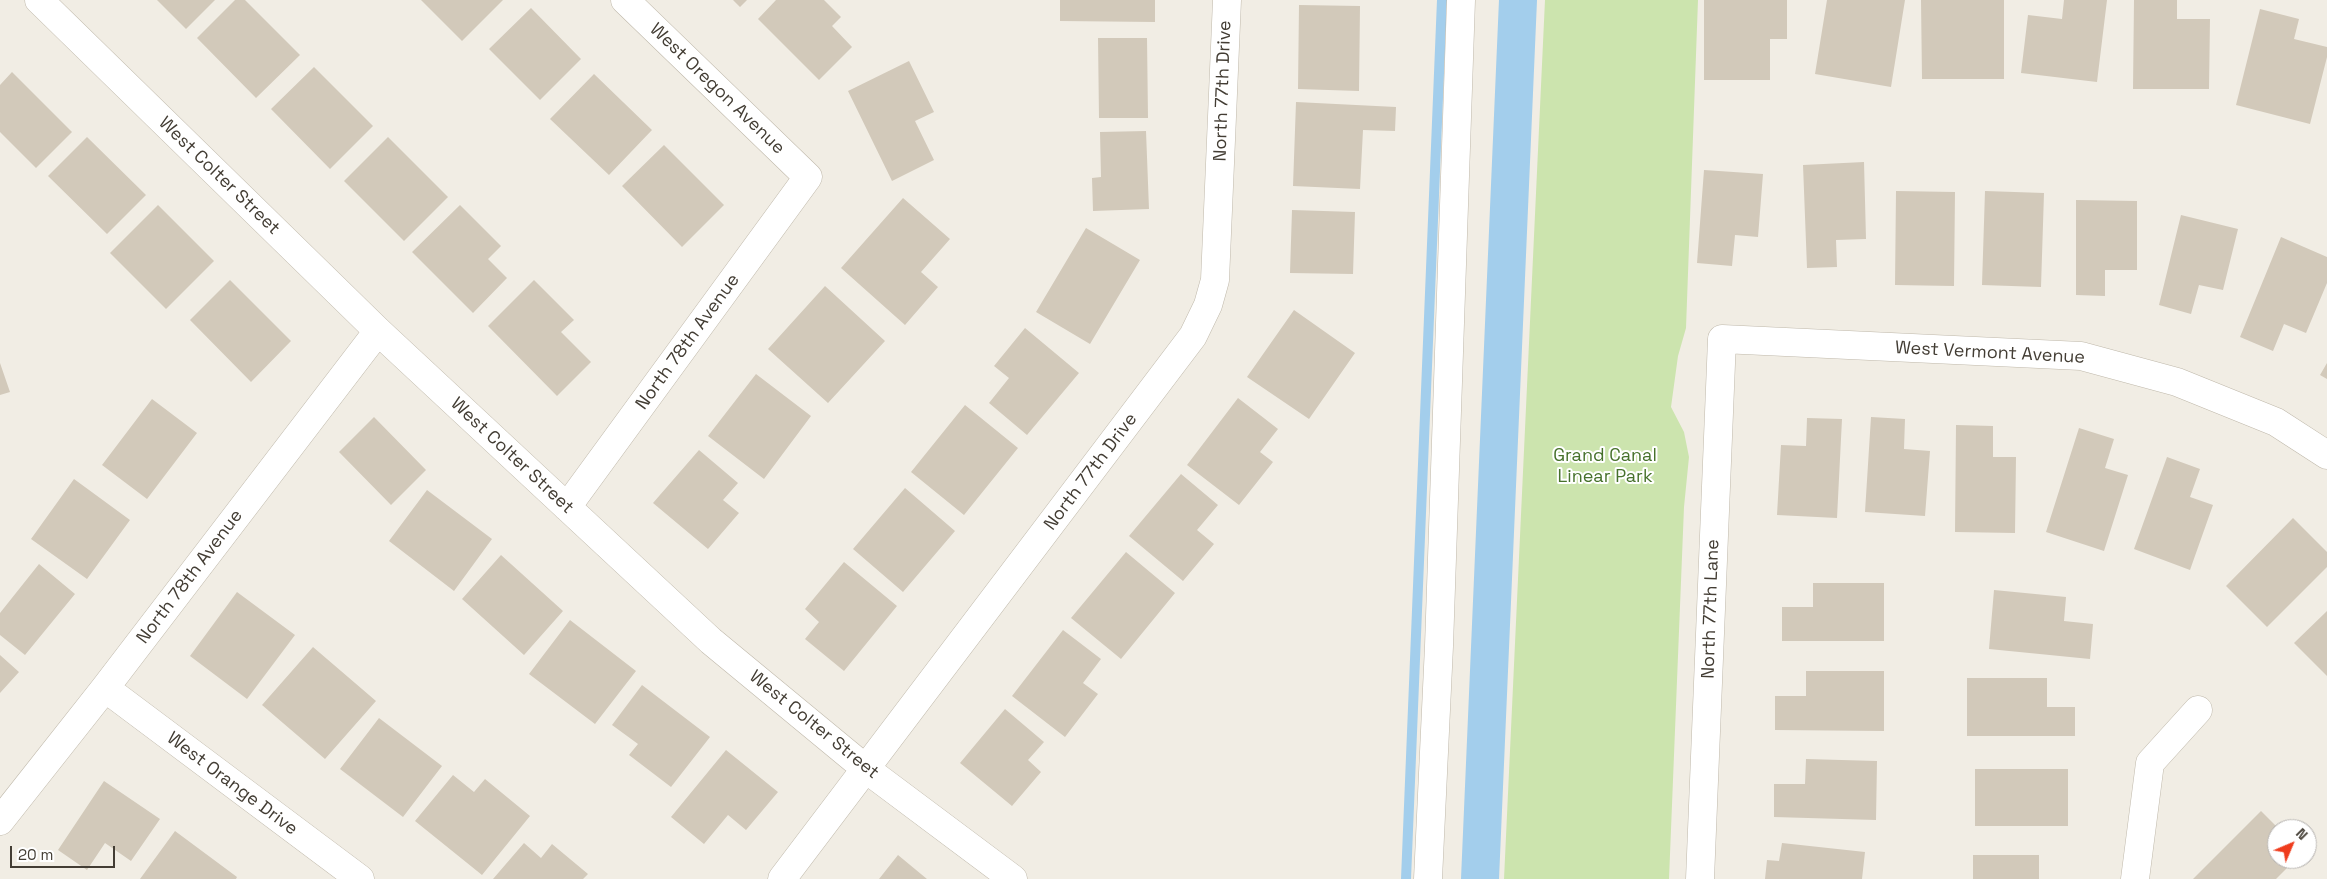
<!DOCTYPE html>
<style>
body{margin:0}
#map{position:relative;width:2327px;height:879px;overflow:hidden;background:#f1ede4;font-family:"Space Grotesk",sans-serif}
canvas{display:block}
.north{position:absolute;left:2267px;top:819px;width:50px;height:50px;box-sizing:border-box;background:#fff;border:1px solid #b4b1ae;border-radius:50%;rotate:45deg;font-size:14px;font-weight:700;line-height:20px;text-align:center;color:#433d34}
.north::after{content:'';display:block;margin:auto;width:18px;height:22px;background:#ef3c1d;clip-path:polygon(50% 0,100% 100%,50% 72%,0 100%)}
.scale{position:absolute;left:10px;top:846px;width:105px;height:22px;box-sizing:border-box;border:2px solid #433d34;border-top:0;padding-left:6px;font-size:15px;line-height:18px;white-space:nowrap;color:#433d34;-webkit-text-stroke:4px #fff;paint-order:stroke}
</style>
<div id="map">
<canvas width="2327" height="879"></canvas>
<div class="north">N</div>
<div class="scale">20 m</div>
</div>
<script>
const g = document.querySelector('canvas').getContext('2d');
g.lineJoin = 'round';
function fillPath(path, color) { g.fillStyle = color; g.fill(path, 'evenodd'); }
const shape = rows => new Path2D(rows.map(r => 'M' + r).join(''));
function trace(path, color, width, dash) { g.strokeStyle = color; g.lineWidth = width; g.lineCap = dash ? 'butt' : 'round'; g.setLineDash(dash || []); g.stroke(path); }
function label(font, color, halo, rows, align = 'center') {
  g.font = font + ' "Space Grotesk",sans-serif'; g.lineWidth = 4; g.setLineDash([]); g.textBaseline = 'middle'; g.strokeStyle = halo; g.fillStyle = color; for (const [text, x, y, turn = 0] of rows) {
    g.save(); g.translate(x, y); g.rotate((+turn || 0) * Math.PI / 180); g.textAlign = isNaN(turn) ? turn : align; if (halo) g.strokeText(text, 0, 0); g.fillText(text, 0, 0); g.restore();
  }
}
fillPath(shape([
 [1545,0,1698,0,1686,328,1678,356,1671,407,1684,432,1689,457,1684,507,1669,879,1504,879]
]), '#cce4ae');
trace(shape([
 [1406,879,1442,0]
]), '#a3ceec', 10);
trace(shape([
 [1480,879,1518,0]
]), '#a3ceec', 38);
fillPath(shape([
 [157,0,215,0,186,29],
 [235,0,245,0,300,55,256,98,197,38],
 [421,0,503,0,462,41],
 [733,0,747,0,740,7],
 [776,0,824,0,841,17,832,26,852,47,819,80,758,19],
 [1060,0,1155,0,1155,22,1060,21],
 [1704,0,1787,0,1787,39,1770,39,1770,80,1704,80],
 [1827,0,1905,0,1891,87,1815,74],
 [1921,0,2004,0,2004,79,1922,79],
 [2064,0,2107,0,2097,82,2021,73,2028,15,2062,19],
 [2134,0,2177,0,2177,19,2210,19,2209,89,2133,89],
 [1299,5,1360,6,1359,91,1298,89],
 [531,8,581,59,540,100,489,49],
 [2260,9,2299,19,2294,39,2327,47,2327,57,2310,124,2236,105],
 [1098,38,1147,38,1148,118,1099,118],
 [909,61,934,112,915,121,934,160,892,181,848,91],
 [314,67,373,126,330,169,271,109],
 [12,72,72,132,36,168,0,132,0,85],
 [594,74,652,130,609,175,550,119],
 [1296,102,1396,107,1395,131,1363,130,1360,189,1293,186],
 [1146,131,1149,209,1093,211,1092,178,1101,177,1100,132],
 [87,137,146,195,107,234,48,176],
 [388,137,448,197,404,241,344,181],
 [664,145,724,205,682,247,622,186],
 [1864,162,1866,239,1836,240,1837,267,1807,268,1803,165],
 [1704,170,1763,174,1758,237,1735,235,1732,266,1697,263],
 [1896,191,1955,192,1954,286,1895,285],
 [1985,191,2044,193,2041,287,1982,285],
 [903,198,950,239,921,272,938,287,905,325,841,268],
 [2076,200,2137,201,2137,270,2105,270,2105,296,2076,295],
 [158,205,214,261,166,309,110,253],
 [460,205,501,246,488,259,507,278,473,313,412,252],
 [1292,210,1355,212,1353,274,1290,273],
 [2181,215,2238,229,2223,290,2199,285,2191,314,2159,305],
 [1086,228,1140,260,1090,344,1036,312],
 [2281,237,2327,257,2327,283,2306,333,2284,324,2273,351,2240,337],
 [230,280,291,341,251,382,190,320],
 [534,280,574,320,561,332,591,362,557,396,488,326],
 [825,286,885,341,828,403,768,349],
 [1294,310,1355,353,1309,419,1247,377],
 [1025,328,1079,373,1027,435,989,403,1009,378,994,366],
 [0,363,10,392,0,395],
 [2327,363,2327,379,2320,375],
 [756,374,811,416,764,479,708,436],
 [1238,398,1278,429,1260,452,1273,462,1239,505,1187,465],
 [152,399,197,433,147,499,102,465],
 [965,405,1018,448,964,515,911,472],
 [374,417,426,470,391,505,339,452],
 [1871,417,1905,419,1904,449,1930,451,1925,516,1865,512],
 [1807,418,1842,419,1837,518,1777,515,1781,445,1806,446],
 [1956,425,1993,426,1993,457,2016,457,2015,533,1955,532],
 [2079,428,2114,439,2105,468,2128,475,2104,551,2046,532],
 [699,450,738,483,723,500,739,513,708,549,653,503],
 [2167,457,2200,469,2190,497,2213,505,2190,570,2134,549],
 [1181,474,1218,505,1197,530,1214,544,1183,581,1129,536],
 [74,479,130,520,87,579,31,539],
 [905,488,955,531,903,592,853,549],
 [427,490,492,539,454,591,389,541],
 [2293,518,2327,552,2327,567,2267,627,2226,586],
 [1126,552,1175,593,1121,659,1071,618],
 [501,555,563,611,524,655,462,599],
 [844,562,897,606,844,671,805,639,819,622,805,609],
 [39,564,75,594,25,655,0,635,0,613],
 [1813,583,1884,583,1884,641,1782,641,1782,607,1813,607],
 [1994,590,2066,597,2064,621,2093,624,2090,659,1989,649],
 [237,592,295,635,247,699,190,656],
 [2327,611,2327,676,2294,643],
 [570,620,636,671,595,724,529,674],
 [1063,630,1101,659,1083,683,1098,694,1065,737,1012,696],
 [313,647,376,701,325,759,262,705],
 [0,655,19,672,0,693],
 [1806,671,1884,671,1884,731,1775,730,1775,696,1806,696],
 [1967,678,2047,678,2047,707,2075,707,2075,736,1967,736],
 [642,685,710,737,671,787,629,755,638,744,612,725],
 [1005,709,1044,742,1028,760,1041,772,1012,806,960,763],
 [379,718,442,766,403,817,340,769],
 [726,750,778,792,746,830,728,815,704,844,671,817],
 [1806,759,1877,761,1876,820,1774,817,1774,784,1805,784],
 [1975,769,2068,769,2068,826,1975,826],
 [453,775,474,792,485,779,530,816,482,875,415,821],
 [104,781,160,819,131,861,105,843,87,870,58,850],
 [2261,811,2279,829,2277,829,2277,859,2296,859,2276,879,2193,879],
 [175,831,237,877,236,879,140,879],
 [524,843,541,858,552,844,588,874,583,879,493,879],
 [1782,843,1865,852,1862,879,1765,879,1767,860,1779,861],
 [898,855,927,879,879,879],
 [1973,855,2039,855,2039,879,1973,879]
]), '#d2c9ba');
const minor = shape([
 [39,0,378,331,711,641,866,769,1013,879],
 [567,507,808,177,625,0],
 [105,688,360,879],
 [0,821,105,688,378,331],
 [782,879,1193,336,1208,305,1215,280,1227,0],
 [1428,879,1439,646,1461,0],
 [1700,879,1722,339,2081,356,2177,382,2276,422,2327,455],
 [2135,879,2150,763,2198,710]
]);
trace(minor, '#bfb8aa', 29);
trace(minor, '#fff', 28);
label('18px', '#433d34', '#fff', [
 ["West Oregon Avenue",717,89,44],
 ["North 77th Drive",1223,91,-88],
 ["West Colter Street",219,176,44],
 ["North 78th Avenue",688,342,-54],
 ["West Vermont Avenue",1990,353,3],
 ["West Colter Street",512,456,43],
 ["North 77th Drive",1091,472,-53],
 ["North 78th Avenue",190,577,-53],
 ["North 77th Lane",1711,609,-88],
 ["West Colter Street",814,725,39],
 ["West Orange Drive",232,784,37]
]);
label('18px', '#46712b', '#fff', [
 ["Grand Canal",1605,456],
 ["Linear Park",1605,477]
]);
</script>
